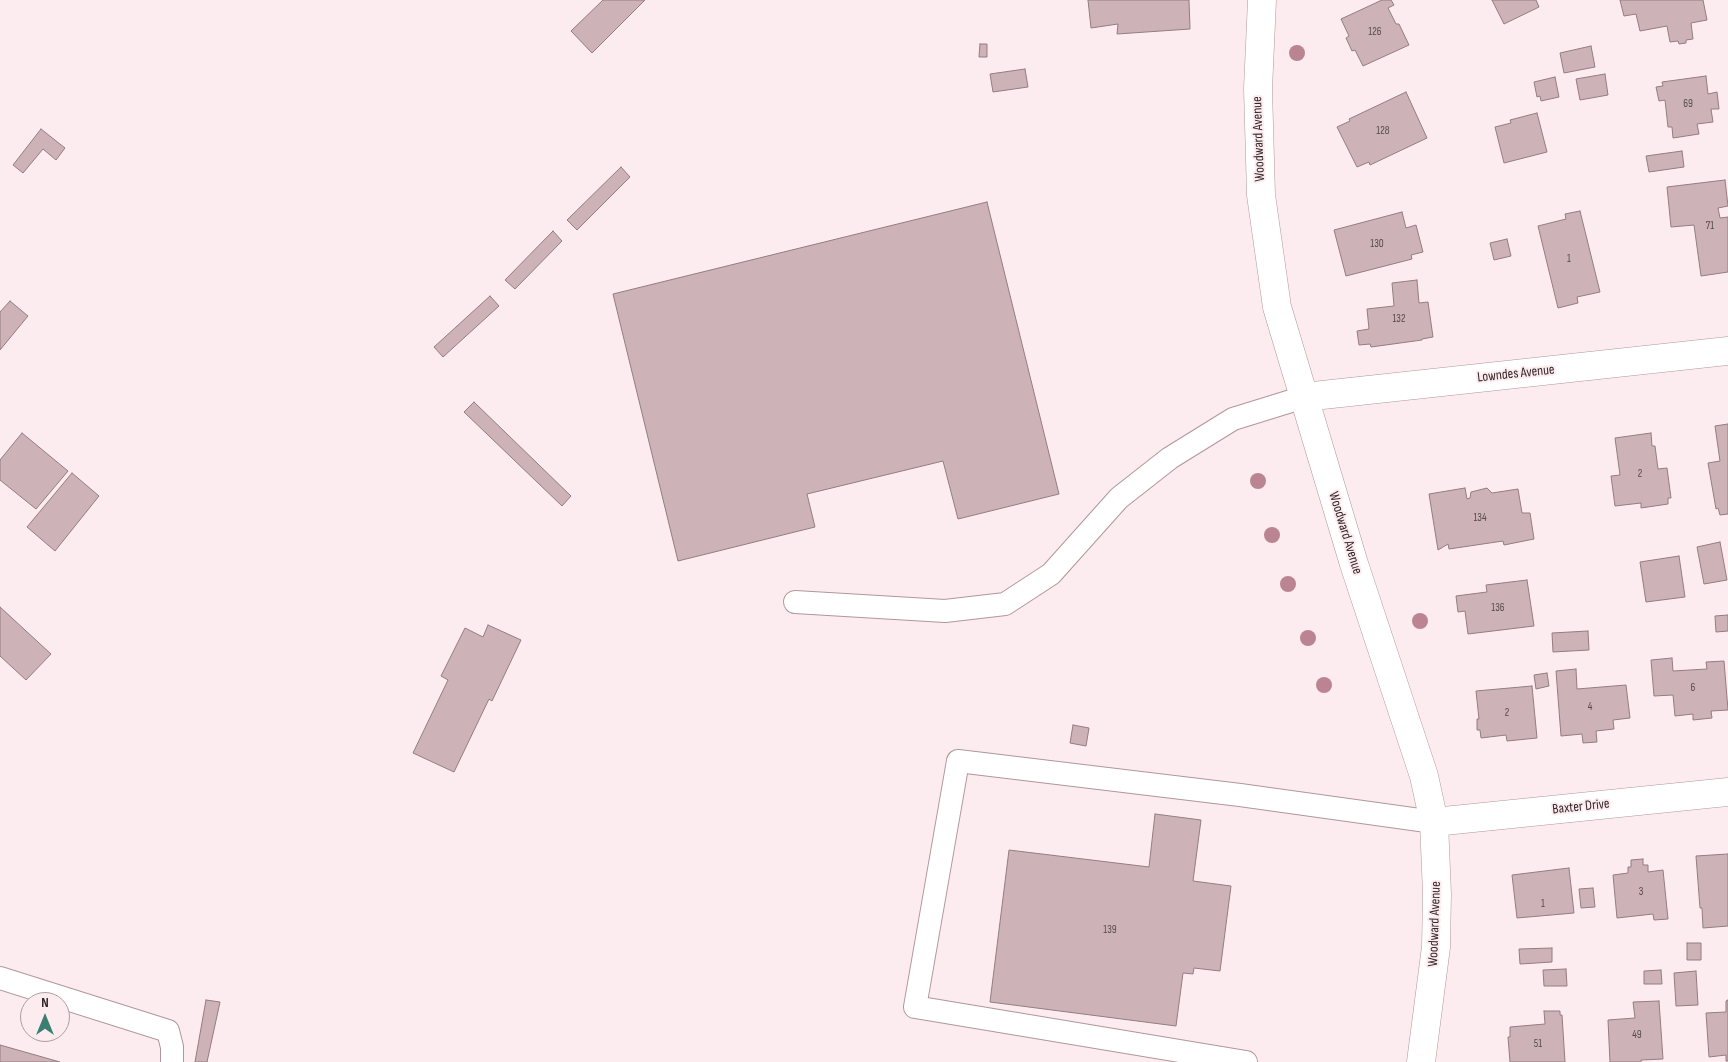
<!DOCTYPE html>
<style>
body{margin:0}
#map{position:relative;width:1728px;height:1062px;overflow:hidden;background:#fdecef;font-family:"Sofia Sans Condensed",sans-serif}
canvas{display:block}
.north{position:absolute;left:20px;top:992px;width:50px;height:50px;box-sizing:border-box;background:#fdecef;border:1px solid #ab9da0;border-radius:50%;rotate:0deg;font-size:14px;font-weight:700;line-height:20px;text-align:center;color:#312729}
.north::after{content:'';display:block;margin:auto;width:18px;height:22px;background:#3b7e72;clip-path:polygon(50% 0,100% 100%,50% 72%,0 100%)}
</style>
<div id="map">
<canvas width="1728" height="1062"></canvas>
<div class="north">N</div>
</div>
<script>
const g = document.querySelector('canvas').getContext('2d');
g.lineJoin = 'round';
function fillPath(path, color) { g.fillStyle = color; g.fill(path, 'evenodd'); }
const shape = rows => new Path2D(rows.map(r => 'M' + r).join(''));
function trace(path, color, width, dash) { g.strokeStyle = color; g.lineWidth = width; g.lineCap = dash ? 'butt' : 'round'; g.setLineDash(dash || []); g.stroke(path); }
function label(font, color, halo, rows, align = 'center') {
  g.font = font + ' "Sofia Sans Condensed",sans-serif'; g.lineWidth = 4; g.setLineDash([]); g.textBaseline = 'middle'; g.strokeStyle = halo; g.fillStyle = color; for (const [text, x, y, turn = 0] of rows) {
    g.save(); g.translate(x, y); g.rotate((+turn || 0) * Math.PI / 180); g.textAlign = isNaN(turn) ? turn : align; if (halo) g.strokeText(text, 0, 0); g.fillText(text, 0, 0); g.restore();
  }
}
const building = shape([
 [603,0,645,0,592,53,571,31,603,0],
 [1088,0,1189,0,1190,29,1117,34,1118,24,1091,28,1088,0],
 [1382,0,1391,0,1394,5,1388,8,1396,24,1399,24,1409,45,1363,66,1355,50,1352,51,1346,38,1349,36,1341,19,1382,0],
 [1492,0,1536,0,1539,7,1504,24,1492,0],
 [1620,0,1703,0,1707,20,1691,23,1693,39,1686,40,1686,43,1679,44,1678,41,1670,42,1667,26,1640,31,1636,14,1624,16,1620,0],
 [980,44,987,44,987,57,979,57,980,44],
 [1591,46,1595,67,1564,73,1560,53,1591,46],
 [1025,69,1028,87,993,92,990,74,1025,69],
 [1605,74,1608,95,1580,100,1576,79,1605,74],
 [1706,76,1708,94,1717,92,1719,109,1711,109,1713,122,1697,124,1699,134,1673,138,1672,127,1668,127,1665,100,1659,101,1656,87,1663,86,1662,82,1706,76],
 [1555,77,1559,97,1541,101,1540,96,1537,97,1534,82,1555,77],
 [1406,92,1427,138,1370,165,1369,162,1357,167,1337,127,1350,121,1349,119,1406,92],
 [1537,113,1547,152,1504,163,1495,127,1511,123,1510,120,1537,113],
 [41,129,65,148,56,160,43,149,23,173,13,165,41,129],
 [1682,151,1684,167,1649,172,1646,156,1682,151],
 [621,167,630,177,577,230,567,220,621,167],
 [1725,180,1728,206,1718,208,1720,218,1728,217,1728,272,1701,276,1694,225,1671,227,1667,187,1725,180],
 [987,202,1059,494,958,519,943,461,807,494,815,527,678,561,613,294,987,202],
 [1580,211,1600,292,1577,297,1578,303,1558,308,1538,226,1566,219,1565,214,1580,211],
 [1402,212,1406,228,1416,225,1423,252,1411,255,1412,259,1346,276,1334,230,1402,212],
 [553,231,562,241,515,289,505,280,553,231],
 [1507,239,1511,256,1494,260,1490,243,1507,239],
 [1417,280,1419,303,1428,302,1433,337,1422,339,1422,340,1371,347,1370,344,1359,345,1357,331,1369,329,1367,309,1394,306,1392,283,1417,280],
 [490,296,499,306,443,357,434,347,490,296],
 [10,301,28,316,0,350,0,312,10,301],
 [474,402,571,496,562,506,464,412,474,402],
 [1728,424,1728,514,1720,515,1718,508,1716,509,1708,463,1720,461,1715,426,1728,424],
 [22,433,68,471,36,509,0,480,0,460,22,433],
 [1651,433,1652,446,1655,446,1658,469,1667,468,1671,498,1668,498,1668,504,1641,508,1641,503,1615,506,1611,476,1620,475,1615,438,1651,433],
 [72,473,99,496,55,551,27,527,72,473],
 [1465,488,1467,499,1470,498,1471,492,1487,488,1492,493,1518,489,1522,513,1530,513,1534,539,1504,545,1503,541,1449,549,1448,544,1438,550,1429,494,1465,488],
 [1720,542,1727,580,1704,584,1697,547,1720,542],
 [1679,556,1685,597,1646,602,1640,562,1679,556],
 [1527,580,1534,626,1468,634,1465,611,1458,612,1456,596,1487,592,1486,585,1527,580],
 [0,607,51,654,26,680,0,656,0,607],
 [1728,615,1728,631,1716,632,1715,616,1728,615],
 [488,625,521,640,492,701,489,699,454,772,413,753,448,680,441,676,465,628,483,637,488,625],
 [1588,631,1589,650,1553,652,1552,633,1588,631],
 [1672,658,1673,671,1707,669,1706,662,1724,661,1728,710,1711,711,1712,718,1693,720,1693,714,1675,716,1673,695,1654,696,1651,660,1672,658],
 [1576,669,1577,689,1626,685,1630,718,1613,720,1614,729,1596,731,1597,742,1583,743,1582,734,1561,736,1556,671,1576,669],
 [1547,673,1549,686,1536,689,1534,675,1547,673],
 [1532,686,1537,738,1507,741,1506,735,1481,738,1480,730,1477,730,1477,719,1479,719,1476,691,1532,686],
 [1073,725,1089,728,1086,746,1070,743,1073,725],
 [1155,814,1201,820,1193,881,1231,886,1220,971,1194,968,1193,974,1183,973,1176,1026,990,1002,1009,850,1149,867,1155,814],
 [1728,854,1728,926,1703,928,1702,908,1700,908,1696,856,1728,854],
 [1643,859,1643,865,1648,865,1648,872,1663,870,1668,919,1654,920,1653,914,1617,918,1613,875,1628,873,1628,867,1631,867,1631,860,1643,859],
 [1569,868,1574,913,1517,918,1512,875,1569,868],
 [1593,888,1595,907,1581,908,1579,889,1593,888],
 [1687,943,1701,943,1701,960,1687,960,1687,943],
 [1552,948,1552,962,1520,964,1519,949,1552,948],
 [1566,969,1567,986,1544,986,1543,970,1566,969],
 [1661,970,1662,984,1644,984,1644,971,1661,970],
 [1696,971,1698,1005,1676,1006,1674,973,1696,971],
 [206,1000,220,1002,207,1062,195,1062,206,1000],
 [1728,1000,1728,1061,1726,1061,1726,1055,1709,1057,1706,1013,1726,1012,1726,1001,1728,1000],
 [1659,1001,1663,1059,1641,1060,1641,1062,1610,1062,1608,1020,1635,1018,1633,1002,1659,1001],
 [1544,1011,1560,1011,1560,1015,1562,1015,1565,1062,1510,1062,1508,1037,1510,1037,1510,1027,1545,1024,1544,1011],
 [0,1045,60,1062,0,1062,0,1045]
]);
fillPath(building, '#cdb3b8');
trace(building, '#947c80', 1);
const lane = shape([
 [795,602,945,611,1005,604,1051,574,1119,498,1170,458,1233,419,1304,397],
 [0,978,168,1031,172,1047,172,1062],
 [1246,1062,915,1007,958,761,1240,795,1434,822]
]);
const street = shape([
 [1262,0,1258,89,1261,195,1277,307,1354,564,1424,776,1434,822,1437,894,1436,947,1421,1062],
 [1304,397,1728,351],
 [1434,822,1728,792]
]);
trace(lane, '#b0979b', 24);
trace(street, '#b0979b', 29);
trace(lane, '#fff', 22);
trace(street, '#fff', 28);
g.fillStyle = '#bb8493';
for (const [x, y] of [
 [1297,53],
 [1258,481],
 [1272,535],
 [1288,584],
 [1420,621],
 [1308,638],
 [1324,685]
]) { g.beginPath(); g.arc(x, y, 8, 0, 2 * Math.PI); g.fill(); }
label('11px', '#584a4d', null, [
 ["126",1375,32],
 ["69",1688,104],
 ["128",1383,131],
 ["71",1710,226],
 ["130",1377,244],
 ["1",1569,259],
 ["132",1399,319],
 ["2",1640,474],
 ["134",1480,518],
 ["136",1498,608],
 ["6",1693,688],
 ["4",1590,707],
 ["2",1507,713],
 ["3",1641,892],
 ["1",1543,904],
 ["139",1110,930],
 ["49",1637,1035],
 ["51",1538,1044]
]);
label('14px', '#312729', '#fdecef', [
 ["Woodward Avenue",1259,139,-92],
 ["Lowndes Avenue",1516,374,-6],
 ["Woodward Avenue",1345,533,73],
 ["Baxter Drive",1581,807,-6],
 ["Woodward Avenue",1435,924,-88]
]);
</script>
